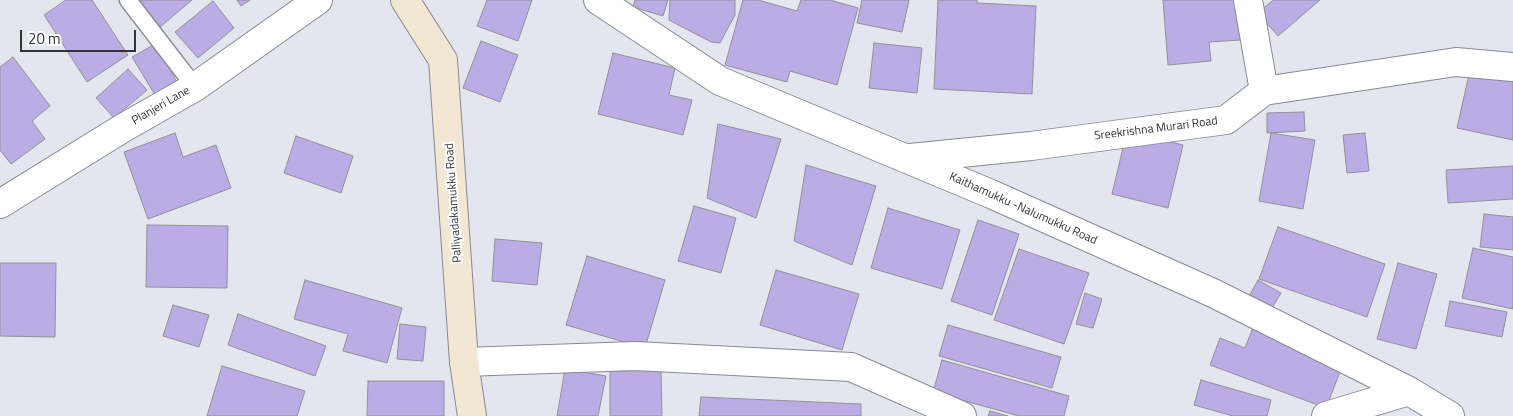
<!DOCTYPE html>
<style>
body{margin:0}
#map{position:relative;width:1513px;height:416px;overflow:hidden;background:#e4e6ef;font-family:"Titillium Web",sans-serif}
canvas{display:block}
.scale{position:absolute;left:20px;top:30px;width:116px;height:22px;box-sizing:border-box;border:2px solid #323336;border-top:0;padding-left:6px;font-size:15px;line-height:18px;white-space:nowrap;color:#323336;-webkit-text-stroke:4px #fff;paint-order:stroke}
</style>
<div id="map">
<canvas width="1513" height="416"></canvas>
<div class="scale">20 m</div>
</div>
<script>
const g = document.querySelector('canvas').getContext('2d');
g.lineJoin = 'round';
function fillPath(path, color) { g.fillStyle = color; g.fill(path, 'evenodd'); }
const shape = rows => new Path2D(rows.map(r => 'M' + r).join(''));
function trace(path, color, width, dash) { g.strokeStyle = color; g.lineWidth = width; g.lineCap = dash ? 'butt' : 'round'; g.setLineDash(dash || []); g.stroke(path); }
function label(font, color, halo, rows, align = 'center') {
  g.font = font + ' "Titillium Web",sans-serif'; g.lineWidth = 4; g.setLineDash([]); g.textBaseline = 'middle'; g.strokeStyle = halo; g.fillStyle = color; for (const [text, x, y, turn = 0] of rows) {
    g.save(); g.translate(x, y); g.rotate((+turn || 0) * Math.PI / 180); g.textAlign = isNaN(turn) ? turn : align; if (halo) g.strokeText(text, 0, 0); g.fillText(text, 0, 0); g.restore();
  }
}
const building = shape([
 [66,0,92,0,128,55,87,82,44,15,66,0],
 [139,0,192,0,160,27,139,0],
 [237,0,250,0,241,6,237,0],
 [487,0,532,0,518,41,477,26,487,0],
 [635,0,668,0,663,16,633,7,635,0],
 [670,0,735,0,735,15,720,43,711,42,669,20,670,0],
 [743,0,758,0,797,11,801,0,830,0,858,8,837,85,790,71,787,82,725,65,743,0],
 [862,0,909,0,902,32,857,23,862,0],
 [938,0,977,0,977,3,1036,6,1032,94,934,89,938,0],
 [1163,0,1238,0,1241,40,1209,42,1211,61,1168,65,1163,0],
 [1273,0,1320,0,1278,36,1258,13,1273,0],
 [213,1,234,28,198,58,175,32,213,1],
 [481,41,518,55,500,102,463,88,481,41],
 [874,43,922,48,917,93,869,88,874,43],
 [155,44,177,82,155,95,132,57,155,44],
 [613,53,675,68,669,95,692,100,683,135,598,114,613,53],
 [13,57,50,106,32,121,45,139,11,164,0,150,0,67,13,57],
 [128,69,147,90,114,118,96,98,128,69],
 [1470,70,1513,80,1513,140,1457,128,1470,70],
 [1304,112,1305,131,1267,133,1267,113,1304,112],
 [718,124,781,139,756,218,707,198,718,124],
 [1127,131,1183,145,1168,208,1112,194,1127,131],
 [175,133,183,157,216,145,231,188,148,219,124,152,175,133],
 [1271,133,1315,140,1303,209,1259,201,1271,133],
 [1365,133,1369,171,1347,173,1343,135,1365,133],
 [296,136,353,156,341,193,284,173,296,136],
 [806,165,876,186,852,265,794,241,806,165],
 [1513,166,1513,199,1448,203,1446,170,1513,166],
 [694,206,736,218,721,273,678,261,694,206],
 [888,208,960,230,942,289,871,268,888,208],
 [1484,214,1513,217,1513,250,1480,247,1484,214],
 [978,220,1019,234,992,315,951,301,978,220],
 [147,225,228,226,227,288,146,287,147,225],
 [1278,227,1385,264,1367,317,1259,279,1278,227],
 [495,239,542,243,537,285,492,281,495,239],
 [1473,248,1513,257,1513,309,1462,298,1473,248],
 [1019,249,1089,273,1064,344,994,320,1019,249],
 [587,256,665,280,645,348,566,325,587,256],
 [0,263,56,263,55,337,0,336,0,263],
 [1398,263,1437,274,1416,349,1377,339,1398,263],
 [776,270,859,294,842,350,760,325,776,270],
 [305,280,402,308,387,363,343,351,348,334,294,319,305,280],
 [1258,280,1281,293,1268,315,1246,302,1258,280],
 [1085,293,1102,299,1093,328,1076,324,1085,293],
 [1450,301,1507,312,1502,337,1445,326,1450,301],
 [173,305,209,315,199,347,163,336,173,305],
 [238,314,326,346,315,376,228,345,238,314],
 [400,324,426,327,423,361,397,359,400,324],
 [948,325,1061,357,1052,388,939,356,948,325],
 [1254,325,1345,359,1326,408,1210,365,1220,338,1245,348,1254,325],
 [942,360,1069,396,1064,416,1019,416,933,392,942,360],
 [222,366,305,391,297,416,207,416,222,366],
 [565,369,606,376,598,416,557,416,565,369],
 [661,370,662,416,610,416,610,371,661,370],
 [1201,380,1271,400,1267,416,1233,416,1194,405,1201,380],
 [368,381,444,381,444,416,367,416,368,381],
 [701,397,861,404,861,416,699,416,701,397],
 [990,411,1008,416,988,416,990,411]
]);
fillPath(building, '#bbace6');
trace(building, '#929098', 1);
const lane = shape([
 [128,0,195,87]
]);
const street = shape([
 [598,0,720,81,991,194,1213,293,1409,391,1450,416],
 [1248,0,1264,91],
 [910,158,1031,146,1226,120,1264,91,1456,62,1513,67],
 [0,204,123,128,195,87,318,0],
 [464,362,635,356,851,367,962,416],
 [1326,416,1409,391]
]);
const secondary = shape([
 [405,0,443,60,464,362,472,416]
]);
trace(lane, '#888a92', 19);
trace(street, '#888a92', 30);
trace(secondary, '#888a92', 30);
trace(lane, '#fff', 16);
trace(street, '#fff', 28);
trace(secondary, '#f1e7d3', 28);
label('12px', '#323336', '#fff', [
 ["Planjeri Lane",161,106,-30],
 ["Sreekrishna Murari Road",1156,129,-7],
 ["Palliyadakamukku Road",454,203,-94],
 ["Kaithamukku -Nalumukku Road",1023,209,24]
]);
</script>
